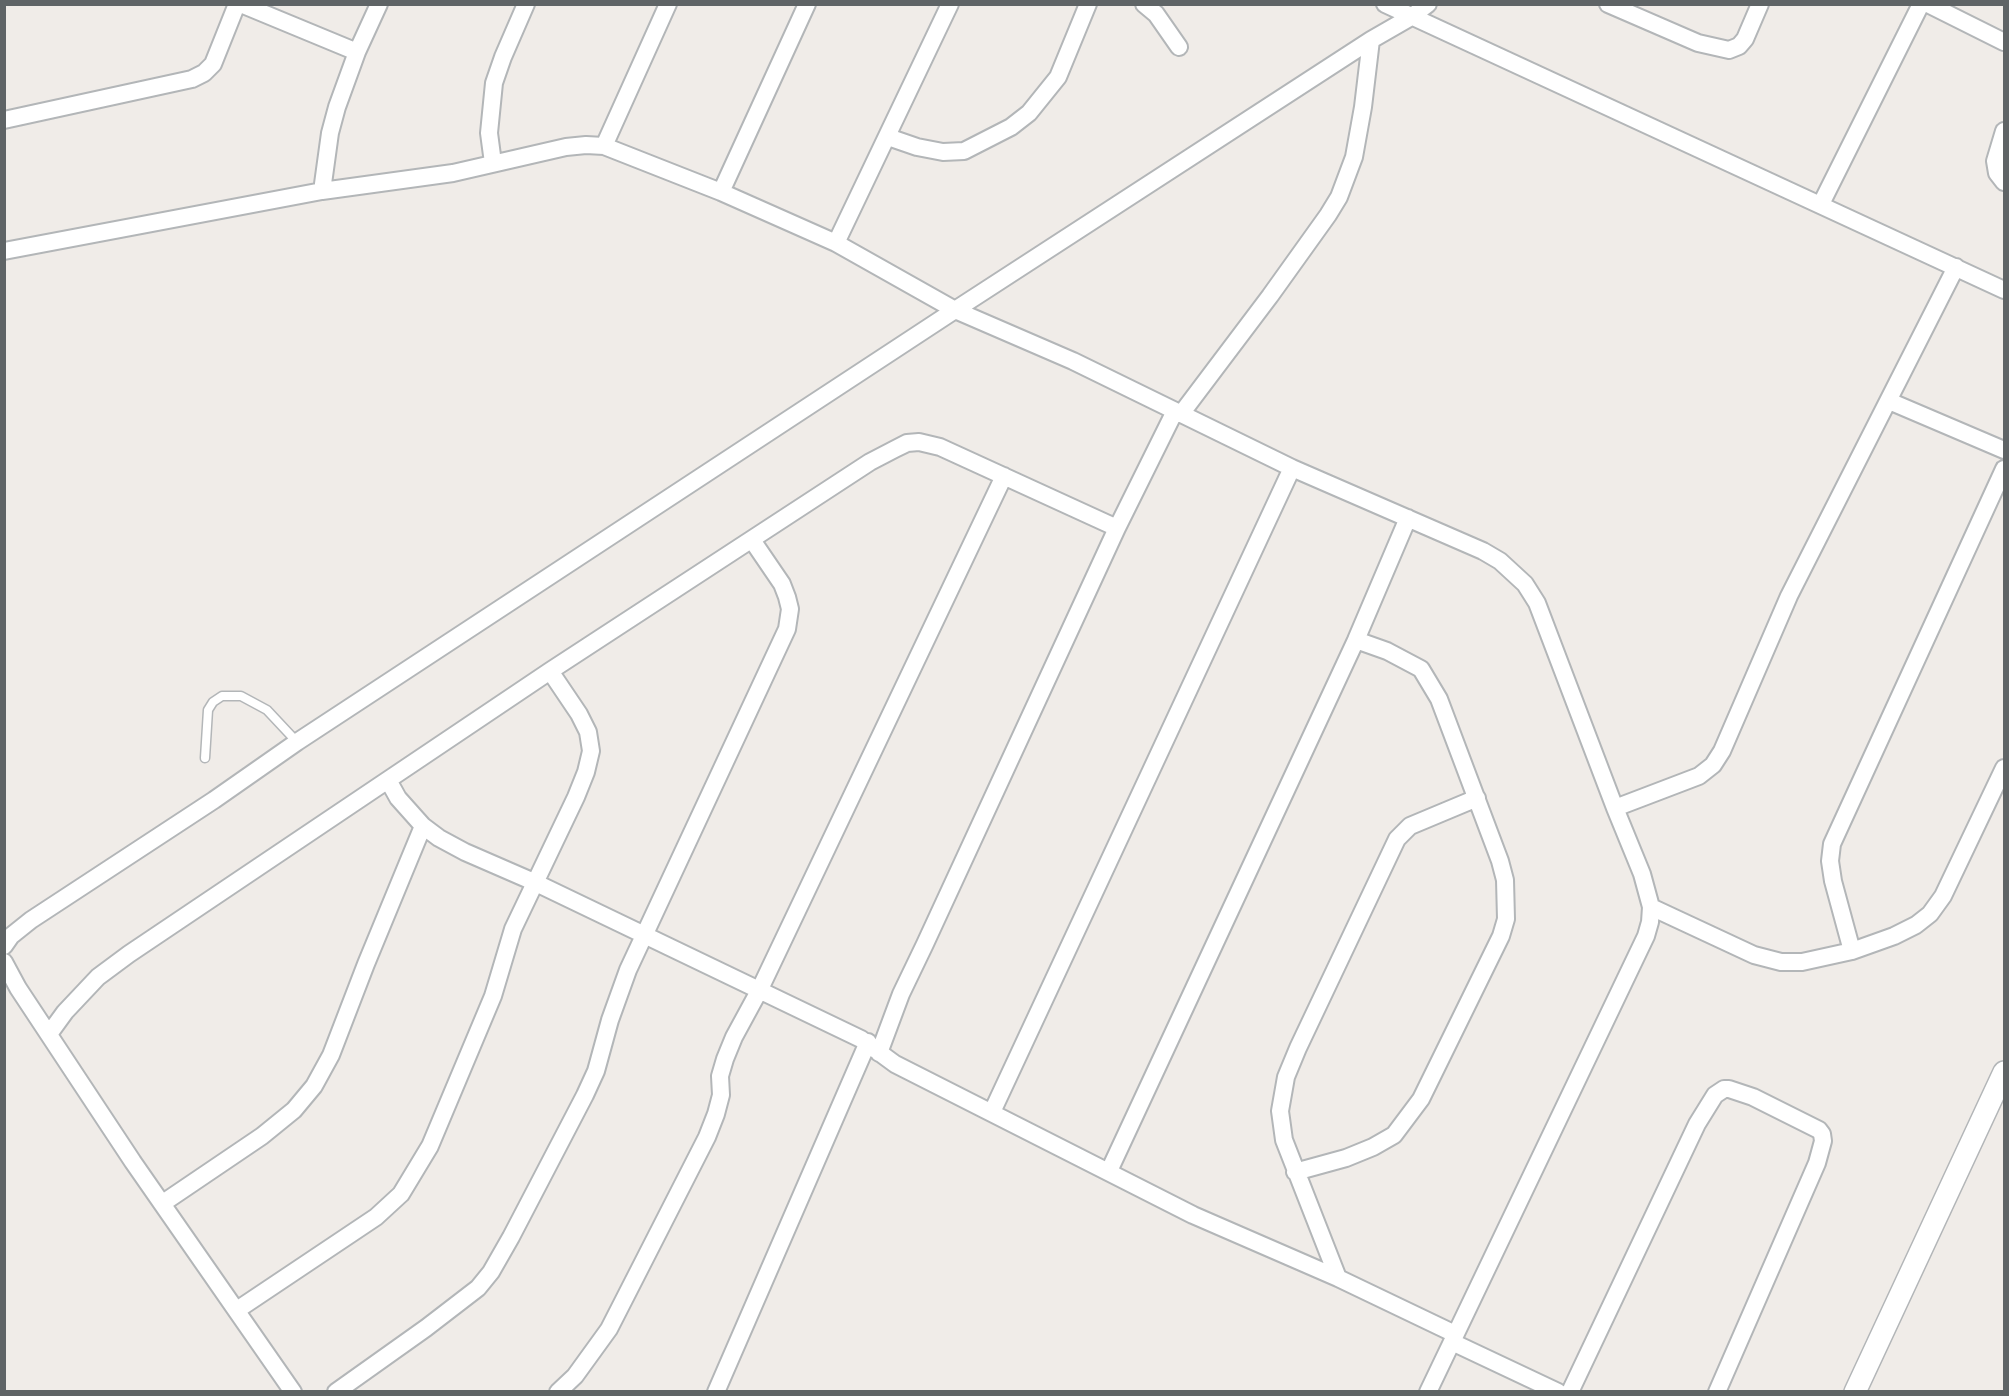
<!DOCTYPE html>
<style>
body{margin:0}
#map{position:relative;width:2009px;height:1396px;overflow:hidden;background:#f0ece8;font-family:Signika,sans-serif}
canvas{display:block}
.frame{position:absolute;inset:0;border:6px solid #5f6466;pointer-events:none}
</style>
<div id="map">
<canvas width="2009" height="1396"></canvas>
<div class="frame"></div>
</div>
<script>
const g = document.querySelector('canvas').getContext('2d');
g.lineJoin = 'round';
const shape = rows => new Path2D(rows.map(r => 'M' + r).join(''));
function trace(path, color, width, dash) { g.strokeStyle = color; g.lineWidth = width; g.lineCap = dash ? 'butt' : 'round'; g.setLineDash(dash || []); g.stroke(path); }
const service = shape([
 [205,758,208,710,213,702,222,696,241,696,267,710,297,742]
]);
const minor = shape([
 [241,4,357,52],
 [1144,4,1156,14,1179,47],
 [1385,4,2004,290],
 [1608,4,1698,43,1729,50,1739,46,1745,39,1760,4],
 [1928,4,2004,42],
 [4,120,192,79,204,73,213,64,237,4],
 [2004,131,1995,161,1997,173,2004,182],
 [888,137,917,147,943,152,964,151,1011,127,1029,113,1058,77,1088,4],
 [604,146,668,4],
 [493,163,489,133,494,83,503,57,526,4],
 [322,191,330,133,337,107,357,52,379,4],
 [721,192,807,4],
 [1821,204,1921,4],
 [836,243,950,4],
 [4,251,322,191,453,173,566,147,586,145,604,146,721,192,836,243,955,310,1073,361,1292,468,1483,551,1500,561,1525,584,1537,603,1615,808,1642,874,1651,907,1650,922,1646,936,1428,1392],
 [1889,401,2004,450],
 [1181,414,1270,296,1328,215,1339,197,1354,157,1363,107,1371,40],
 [388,780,398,798,423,826,439,838,465,852,534,882,861,1039,895,1064,1193,1215,1338,1278,1455,1334],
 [1615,808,1699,776,1713,765,1722,751,1789,596,1956,267],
 [1651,907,1754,955,1781,962,1802,962,1852,951,1894,936,1916,925,1930,914,1943,896,2004,768],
 [4,946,11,936,31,920,214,800,297,742,955,310,1371,40,1411,17,1428,4],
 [1852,951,1833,881,1830,861,1832,844,2004,469],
 [4,962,18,988,133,1162,293,1392],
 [49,1034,65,1012,98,977,129,954,550,671,870,462,895,449,907,443,919,442,940,447,1117,528],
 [879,1053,901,994,925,944,1117,528,1175,411],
 [992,1112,1292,468],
 [1109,1171,1356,640,1408,518],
 [1295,1172,1346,1158,1373,1147,1394,1135,1421,1099,1501,936,1506,919,1505,880,1500,861,1439,699,1421,669,1387,651,1356,640],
 [163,1203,262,1136,294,1110,314,1086,331,1055,366,964,423,826],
 [1338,1278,1284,1140,1280,1111,1286,1077,1298,1048,1397,839,1410,826,1477,798],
 [237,1310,376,1217,401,1194,430,1146,493,996,513,929,576,797,586,772,591,751,588,732,579,714,550,671],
 [1452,1342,1558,1392],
 [336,1392,426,1328,478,1288,491,1272,511,1237,585,1095,596,1071,610,1020,628,970,787,629,790,609,787,597,782,584,752,540],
 [558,1392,575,1376,609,1329,707,1137,716,1114,721,1095,720,1076,725,1059,734,1037,759,991,1004,476],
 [716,1392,868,1042],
 [1570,1392,1697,1124,1715,1095,1724,1089,1729,1089,1753,1097,1819,1130,1822,1134,1823,1141,1817,1163,1717,1392]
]);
const tertiary = shape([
 [1855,1392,2004,1072]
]);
trace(service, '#b3b6b8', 11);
trace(minor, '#b3b6b8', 20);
trace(tertiary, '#b3b6b8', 24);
trace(service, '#fff', 8);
trace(minor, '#fff', 16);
trace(tertiary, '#fff', 21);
</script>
